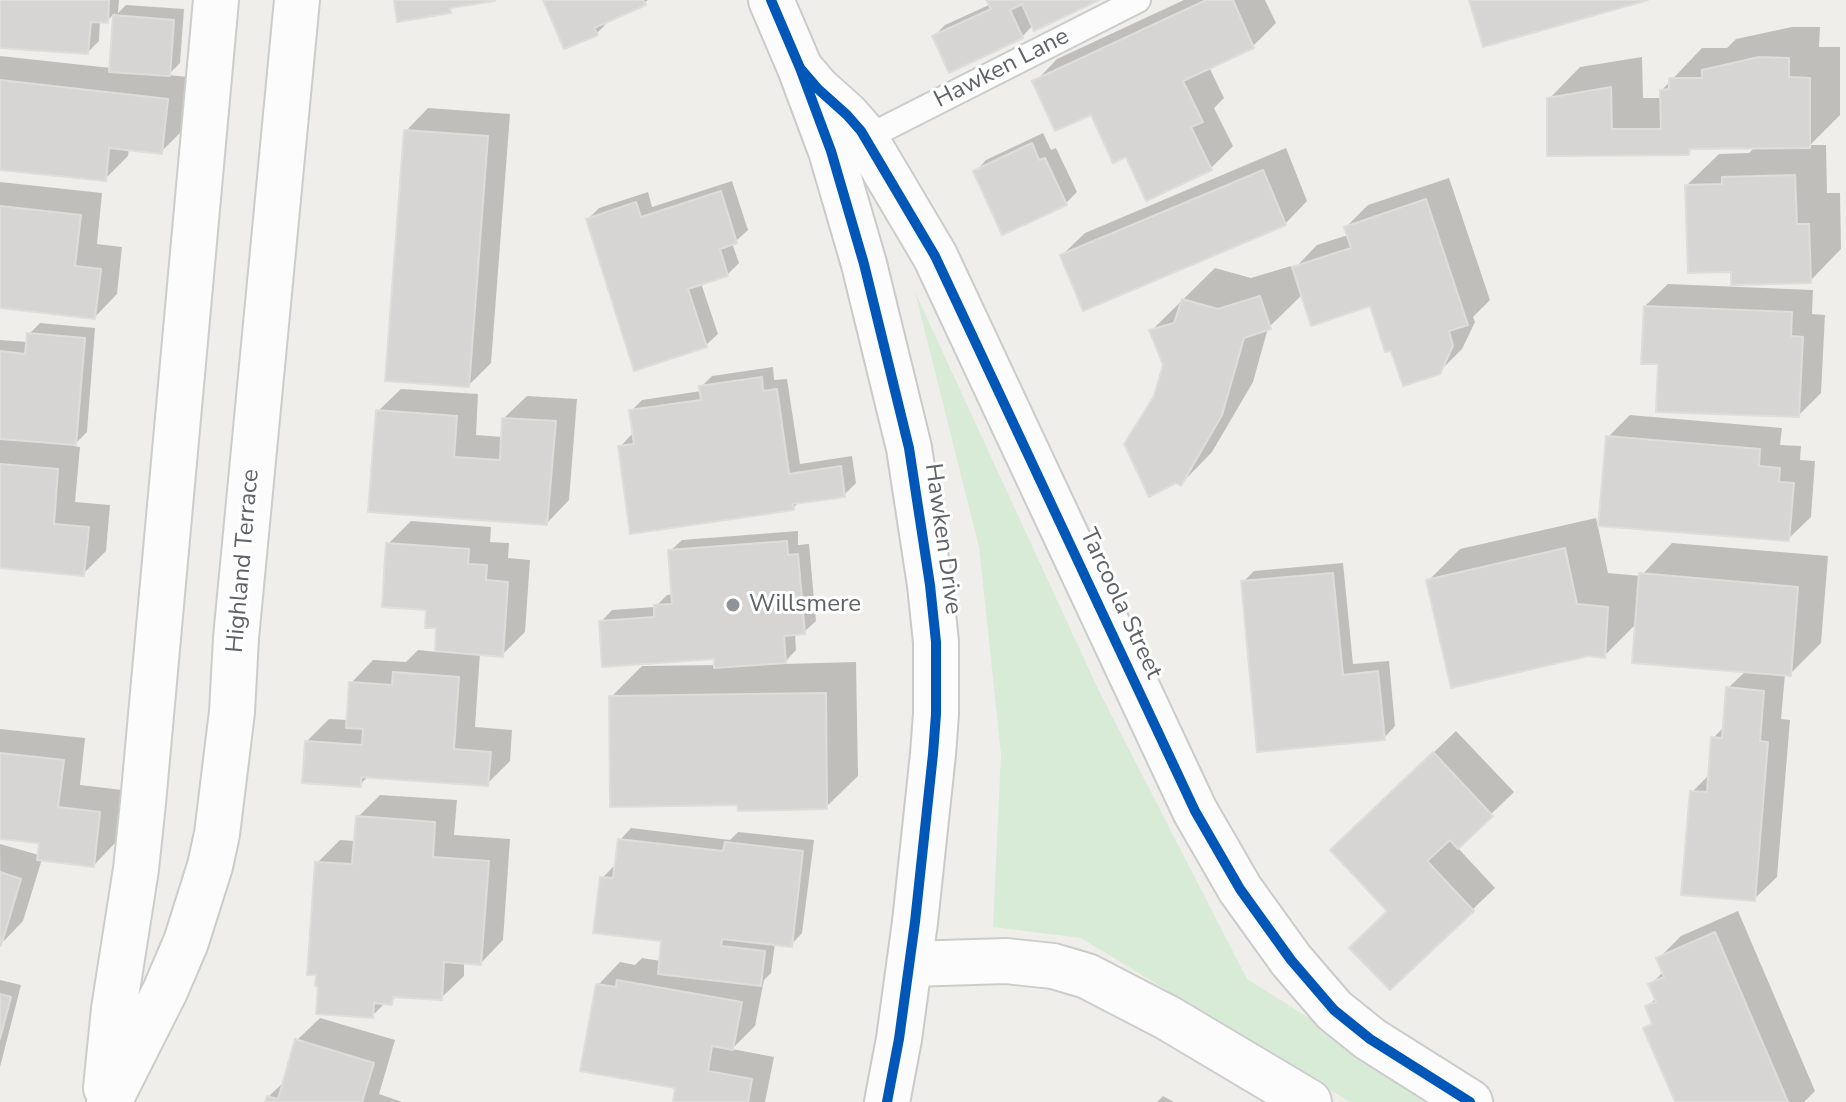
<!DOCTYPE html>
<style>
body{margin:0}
canvas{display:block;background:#efeeea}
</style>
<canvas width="1846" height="1102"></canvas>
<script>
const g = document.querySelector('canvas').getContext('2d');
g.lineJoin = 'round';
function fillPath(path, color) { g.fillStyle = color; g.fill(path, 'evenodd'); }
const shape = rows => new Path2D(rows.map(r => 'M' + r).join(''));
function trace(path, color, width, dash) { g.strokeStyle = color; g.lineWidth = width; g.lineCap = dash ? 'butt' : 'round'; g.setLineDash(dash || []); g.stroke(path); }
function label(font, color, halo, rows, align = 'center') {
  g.font = font + ' "Nunito Sans",sans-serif'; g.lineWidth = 6; g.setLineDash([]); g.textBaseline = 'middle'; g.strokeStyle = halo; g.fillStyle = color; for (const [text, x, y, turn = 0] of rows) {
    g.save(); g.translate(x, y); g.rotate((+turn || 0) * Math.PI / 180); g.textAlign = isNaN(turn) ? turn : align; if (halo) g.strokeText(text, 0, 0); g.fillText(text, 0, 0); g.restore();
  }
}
fillPath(shape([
 [915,292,1098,689,1247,979,1443,1102,1350,1102,1081,938,993,927,1001,754,979,547]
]), '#d8ebd6');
fillPath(shape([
 [0,0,119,0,118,13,126,5,184,9,180,63,168,75,189,77,184,129,161,152,129,148,128,156,105,179,0,168,0,56,111,68,115,13,107,21,100,21,99,41,88,52,0,46],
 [545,0,648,0,644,3,612,18,597,33],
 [989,0,1095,0,1033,25,1022,37,934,36,945,25,991,4],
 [1184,0,1265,0,1276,23,1253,46,1209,67,1224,98,1214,108,1233,146,1210,169,1127,155,1092,112,1035,82,1057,59],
 [1792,27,1820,27,1819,47,1840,47,1840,115,1810,145,1826,145,1827,193,1840,193,1841,249,1810,281,1733,270,1687,185,1719,154,1749,153,1755,147,1694,147,1688,153,1549,154,1549,99,1580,67,1642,57,1643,98,1662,98,1662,90,1702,48,1727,48,1736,39],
 [428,108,510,114,491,363,469,385,406,131],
 [1043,133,1051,150,1056,148,1077,192,1066,203,975,172,986,160],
 [1286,148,1307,201,1285,224,1062,255,1085,233],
 [1449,178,1490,300,1473,317,1475,322,1462,349,1439,372,1392,348,1372,303,1303,294,1268,328,1253,382,1212,452,1181,484,1156,397,1165,365,1151,331,1215,268,1251,278,1291,266,1293,270,1317,245,1348,235,1346,227,1368,205],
 [732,181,748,230,736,241,732,243,739,263,727,275,701,283,718,334,706,345,588,219,599,208,648,192,652,207],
 [0,182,102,193,97,244,122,247,117,294,95,317,0,306],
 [1668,284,1813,290,1812,314,1825,315,1821,393,1799,415,1661,362,1645,306],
 [40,323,95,328,87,432,73,446,80,447,75,502,110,505,106,551,83,574,0,566,0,340,28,342,29,334],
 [773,367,774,380,787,379,800,464,852,456,856,483,844,495,800,501,793,508,620,447,631,435,634,435,631,411,642,400,701,391,701,387,712,376],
 [401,389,478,394,476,435,503,437,504,418,527,396,577,399,569,500,547,523,378,411],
 [1630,415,1782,428,1780,445,1801,446,1800,460,1815,461,1811,517,1788,539,1608,437],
 [1596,518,1608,573,1641,576,1672,543,1828,556,1821,643,1790,674,1785,674,1781,719,1790,720,1777,877,1754,899,1692,792,1710,774,1713,738,1725,726,1728,688,1746,671,1637,623,1604,656,1429,580,1460,549],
 [411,521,491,527,490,542,509,543,508,558,530,560,525,632,502,655,480,653,475,727,512,730,510,761,487,784,369,775,360,785,307,741,329,719,348,720,351,683,373,660,406,662,418,650,437,652,438,627,388,544],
 [798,531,798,545,809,544,816,621,804,632,795,633,796,650,783,664,856,662,858,776,826,807,739,803,611,697,642,666,716,665,716,657,601,622,612,610,655,607,667,595,673,594,670,551,682,540],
 [1343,563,1353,664,1389,661,1395,726,1384,738,1243,582,1254,571],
 [0,729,85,738,80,785,122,790,116,842,94,865,42,859,23,921,1,944,0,844,39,855,41,842,0,837],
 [1456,731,1514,792,1457,847,1495,888,1472,910,1355,828],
 [380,795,457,800,454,835,510,839,503,940,481,963,464,962,464,976,441,998,398,995,391,1002,386,1002,372,1016,317,863,340,840,356,841,358,817],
 [631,828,730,840,738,832,814,840,802,933,791,945,775,943,771,973,764,980,755,1026,732,1049,774,1057,765,1102,675,1102,678,1086,598,985,620,962,635,965,642,958,661,961,663,939,602,878,613,867,616,867,620,840],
 [1738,911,1815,1091,1804,1102,1677,1102,1646,1029,1653,1021,1647,1007,1656,998,1651,984,1664,971,1658,959,1681,936],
 [0,980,21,985,0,1067],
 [320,1018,395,1040,379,1094,402,1102,267,1102,268,1097,286,1080,297,1040],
 [1163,1096,1174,1102,1157,1102]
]), '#0003');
const building = shape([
 [0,0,109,0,108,23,91,22,88,54,0,48,0,0],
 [394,0,495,0,495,1,450,8,451,13,397,22,394,0],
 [543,0,643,0,646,5,594,28,598,35,564,49,543,0],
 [986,0,1099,0,1034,31,1022,4,1010,10,1023,38,949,73,932,36,991,9,986,0],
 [1206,0,1233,0,1254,48,1183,81,1203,122,1191,127,1212,170,1146,201,1126,157,1113,163,1091,115,1055,131,1032,81,1206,0],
 [1469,0,1648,0,1483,47,1469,0],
 [113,15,174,20,170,76,109,72,113,15],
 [1759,57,1789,58,1789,77,1810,78,1810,148,1690,149,1689,155,1547,156,1547,98,1611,87,1612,129,1661,129,1660,90,1669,89,1669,78,1702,78,1702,70,1759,57],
 [0,80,168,99,162,154,109,148,106,181,0,170,0,80],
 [404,130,488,136,469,387,385,381,404,130],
 [1032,143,1039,160,1045,158,1067,205,1002,235,973,171,1032,143],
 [1263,170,1286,225,1083,311,1060,255,1263,170],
 [1795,175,1797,224,1809,224,1811,283,1731,285,1731,272,1688,273,1685,185,1722,184,1722,177,1795,175],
 [721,191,737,243,720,249,728,276,688,289,707,347,634,371,586,219,636,202,641,217,721,191],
 [1426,199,1468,325,1449,331,1453,346,1440,374,1403,386,1391,351,1385,352,1370,306,1311,326,1292,267,1351,248,1344,227,1426,199],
 [0,206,81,215,75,266,101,269,95,319,0,308,0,206],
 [1260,296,1271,329,1244,338,1222,415,1181,486,1176,483,1149,497,1124,444,1154,396,1163,365,1149,330,1174,323,1182,299,1218,309,1260,296],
 [1644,306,1792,312,1791,336,1803,337,1799,417,1656,412,1658,364,1641,364,1644,306],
 [27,333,85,338,76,445,0,439,0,351,25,354,27,333],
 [762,377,763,391,777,389,789,474,841,466,845,497,793,504,794,510,630,534,618,446,634,444,629,410,701,400,699,386,762,377],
 [376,410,457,416,454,457,500,460,502,418,556,421,547,525,368,512,376,410],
 [1606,436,1760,449,1759,466,1780,468,1779,482,1794,483,1789,541,1598,526,1606,436],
 [0,464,58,469,54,524,89,527,84,576,0,568,0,464],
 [787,541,788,555,798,554,805,634,784,636,786,663,714,668,714,659,602,667,599,621,654,617,654,605,672,604,668,550,787,541],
 [386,543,469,549,468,564,487,565,486,580,508,582,503,657,435,651,436,628,425,628,426,610,382,607,386,543],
 [1565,548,1577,604,1608,607,1605,658,1588,656,1451,688,1426,580,1565,548],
 [1333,573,1343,675,1378,671,1385,740,1257,752,1241,581,1333,573],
 [1639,573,1798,587,1791,676,1632,663,1639,573],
 [393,672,459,677,454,749,491,752,488,786,361,777,361,787,302,783,305,741,362,745,363,729,346,728,349,682,392,685,393,672],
 [1726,687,1764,691,1760,741,1768,742,1755,901,1681,895,1690,791,1707,792,1711,737,1722,738,1726,687],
 [826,693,827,809,738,811,737,805,610,807,609,696,826,693],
 [1433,752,1493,816,1458,849,1450,840,1427,861,1474,911,1390,990,1349,948,1387,911,1330,850,1433,752],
 [0,753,64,760,58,807,100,812,94,867,37,860,39,843,0,839,0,753],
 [356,816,435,822,433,857,489,861,481,965,444,962,442,1000,393,997,392,1005,374,1003,373,1018,316,1014,318,987,315,986,316,975,307,975,315,862,352,864,356,816],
 [618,839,723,851,725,842,803,851,792,947,722,939,721,946,765,951,761,986,658,974,661,941,593,933,600,877,613,878,618,839],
 [0,872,21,879,1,946,0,945,0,872],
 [1715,932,1788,1102,1675,1102,1643,1028,1652,1024,1645,1006,1656,1002,1648,984,1664,977,1656,958,1715,932],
 [617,980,742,1002,733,1050,712,1046,708,1071,752,1079,748,1102,673,1102,675,1088,580,1071,596,984,616,987,617,980],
 [0,994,11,997,0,1039,0,994],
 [295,1039,374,1063,362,1102,265,1102,267,1096,278,1099,295,1039]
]);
fillPath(building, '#d6d5d3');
trace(building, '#deddd9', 2);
const lane = shape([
 [866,138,1138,0]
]);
const street = shape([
 [800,68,818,89,847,115,861,131,935,256,1195,811,1240,889,1291,960,1334,1010,1370,1039,1470,1102],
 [910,964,1006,961,1053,966,1087,976,1168,1018,1309,1102],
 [106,1088,114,1009,136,869,143,803,216,0],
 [109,1102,165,991,186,942,210,866,217,834,232,712,236,638,297,0]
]);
const secondary = shape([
 [771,0,800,68,831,151,864,264,909,448,930,585,936,642,936,714,933,754,915,922,899,1039,887,1102]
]);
trace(lane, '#cbcccc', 28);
trace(street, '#cbcccc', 48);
trace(secondary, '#cacacb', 48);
trace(lane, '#fdfcfc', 24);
trace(street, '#fdfcfc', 44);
trace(secondary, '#fdfcfc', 44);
trace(shape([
 [771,0,800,68,831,151,864,264,909,448,930,585,936,642,936,714,933,754,915,922,899,1039,887,1102],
 [800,68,818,89,847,115,861,131,935,256,1195,811,1240,889,1291,960,1334,1010,1370,1039,1470,1102]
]), '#0057b8', 10);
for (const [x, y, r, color] of [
 [733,605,8,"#919496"]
]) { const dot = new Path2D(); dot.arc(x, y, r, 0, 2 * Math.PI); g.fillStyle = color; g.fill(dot); trace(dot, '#fff', 3); }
label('24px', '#5f6368', '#fff', [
 ["Hawken Lane",1002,69,-27],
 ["Hawken Drive",942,539,82],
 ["Highland Terrace",244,561,-85],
 ["Tarcoola Street",1120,604,65]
]);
label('24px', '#5f6368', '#fff', [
 ["Willsmere",749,605]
], 'left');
</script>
